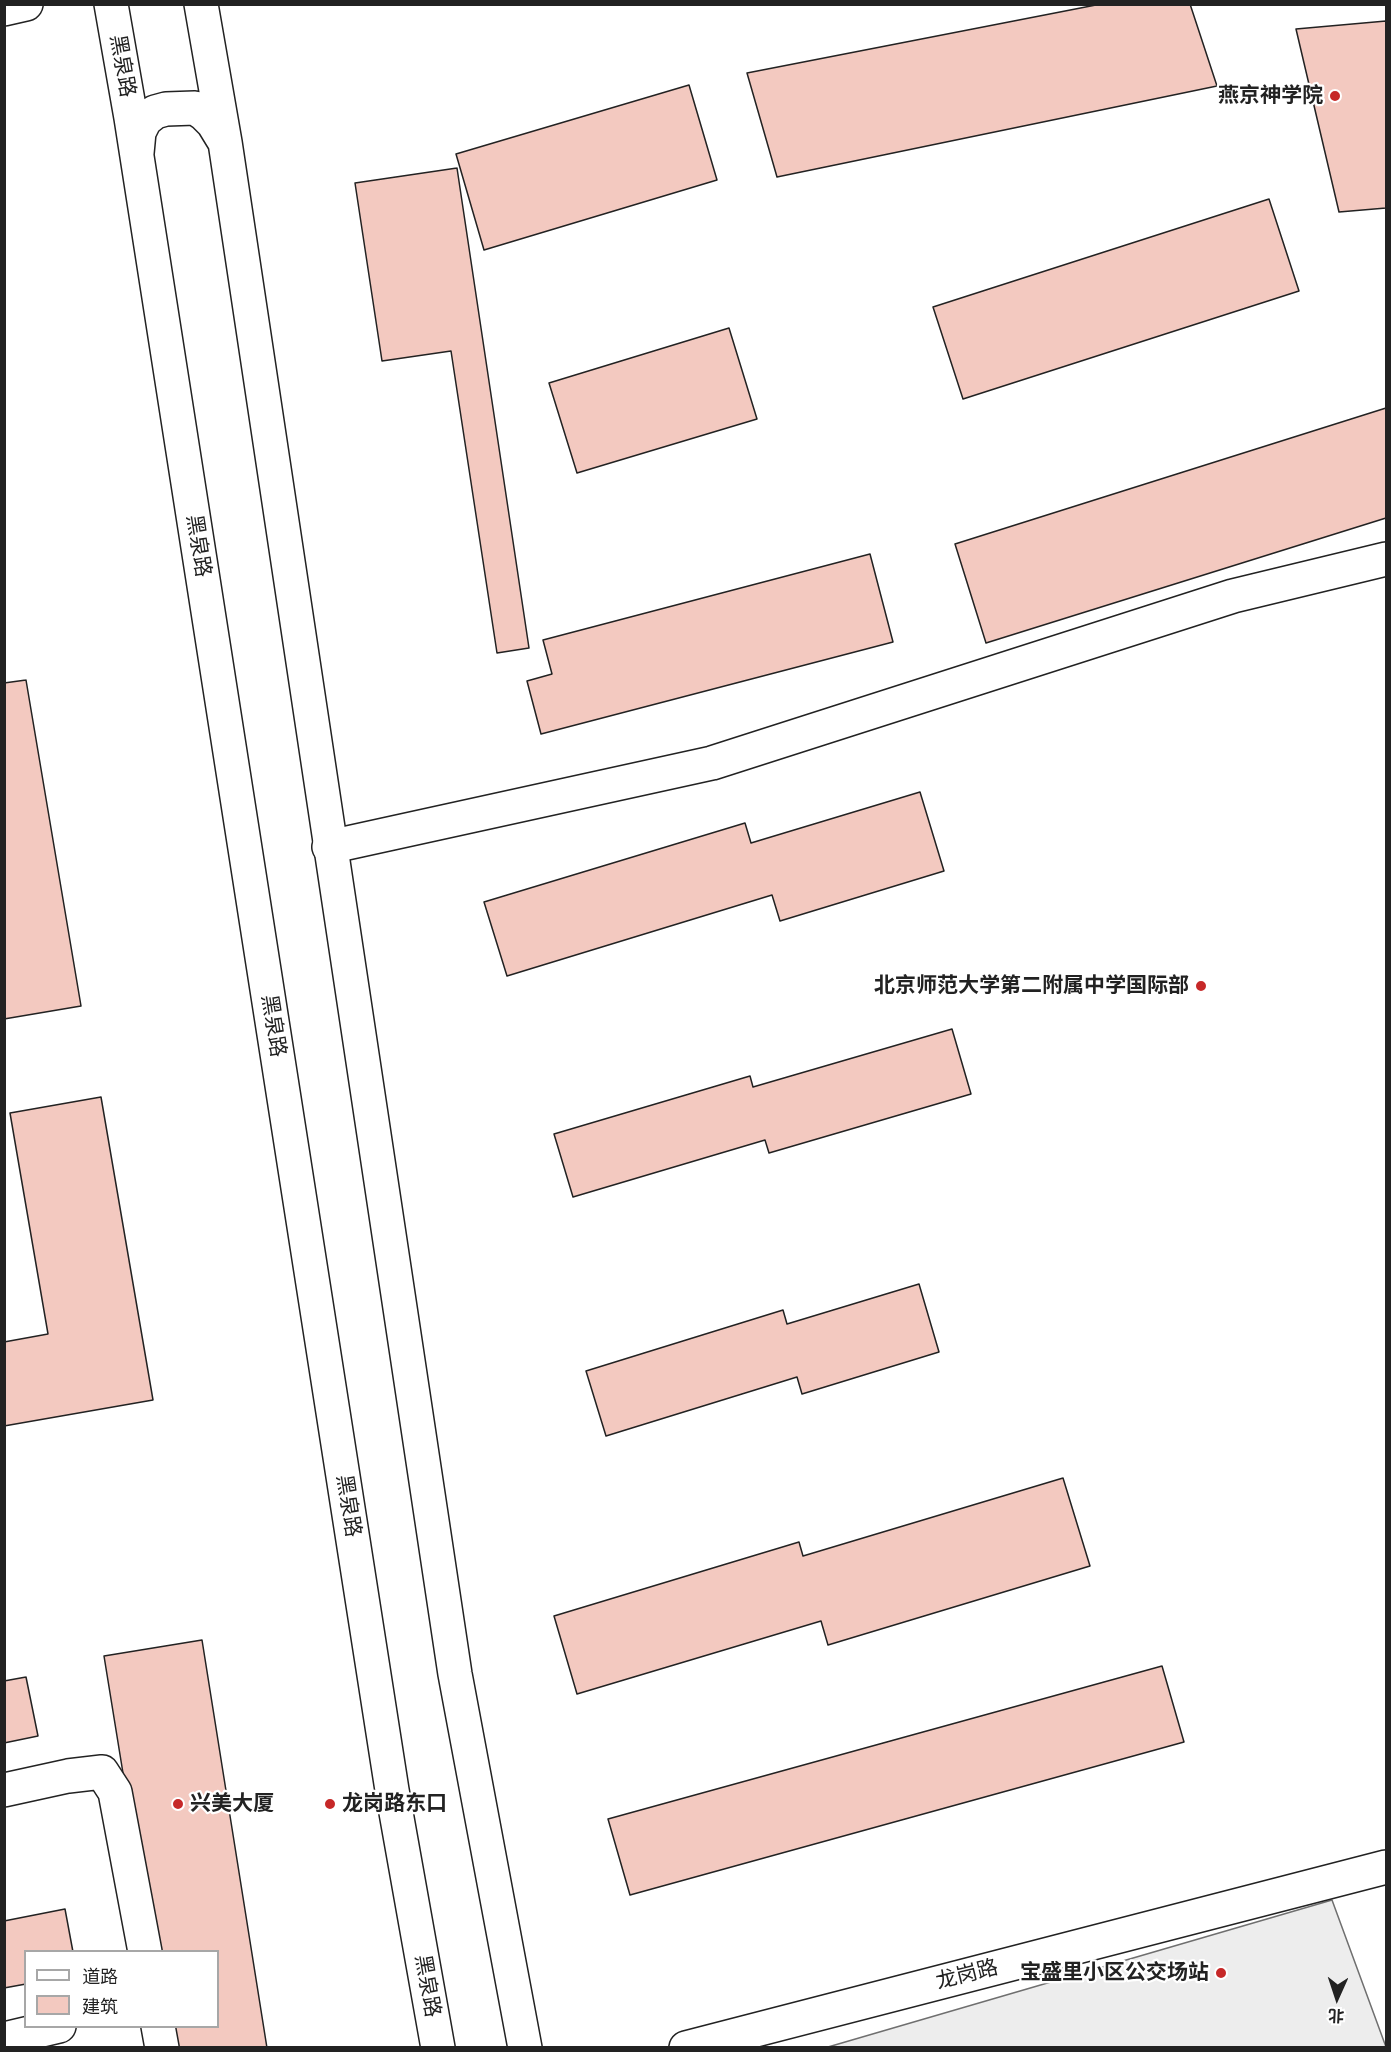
<!DOCTYPE html>
<meta charset="utf-8">
<style>
body{margin:0}
#map{position:relative;width:1391px;height:2052px;overflow:hidden;background:#fff;font-family:"Open Sans","Noto Sans SC",sans-serif}
canvas{display:block}
.frame{position:absolute;inset:0;border:6px solid #222;pointer-events:none}
.legend{position:absolute;left:24px;top:1950px;width:195px;height:78px;box-sizing:border-box;background:#fff;border:2px solid #a7a7a7;margin:0;padding:8px 10px;list-style:none;font-size:18px;color:#222}
.legend li{display:flex;align-items:center;gap:12px;height:30px}
.legend b{width:30px;border:2px solid #a7a7a7}
.north{position:absolute;left:1307px;top:1968px;width:60px;height:60px;-webkit-text-stroke:4px #fff;paint-order:stroke;rotate:183deg;font-size:16px;font-weight:700;line-height:24px;text-align:center;color:#222}
.north::after{content:'';display:block;margin:auto;width:21px;height:27px;background:#222;clip-path:polygon(50% 0,100% 100%,50% 72%,0 100%)}
</style>
<div id="map">
<canvas width="1391" height="2052"></canvas>
<div class="frame"></div>
<ul class="legend">
<li><b style="height:8px;background:#fff"></b>道路</li>
<li><b style="height:16px;background:#f3c9c0"></b>建筑</li>
</ul>
<div class="north">北</div>
</div>
<script>
const g = document.querySelector('canvas').getContext('2d');
g.lineJoin = 'round';
function fillPath(path, color) { g.fillStyle = color; g.fill(path, 'evenodd'); }
const shape = rows => new Path2D(rows.map(r => 'M' + r).join(''));
function trace(path, color, width, dash) { g.strokeStyle = color; g.lineWidth = width; g.lineCap = dash ? 'butt' : 'round'; g.setLineDash(dash || []); g.stroke(path); }
function label(font, color, halo, rows, align = 'center') {
  g.font = font + ' "Open Sans","Noto Sans SC",sans-serif'; g.lineWidth = 4.5; g.setLineDash([]); g.textBaseline = 'middle'; g.strokeStyle = halo; g.fillStyle = color; for (const [text, x, y, turn = 0] of rows) {
    g.save(); g.translate(x, y); g.rotate((+turn || 0) * Math.PI / 180); g.textAlign = isNaN(turn) ? turn : align; if (halo) g.strokeText(text, 0, 0); g.fillText(text, 0, 0); g.restore();
  }
}
const parking = shape([
 [1332,1900,1386,2047,828,2047,1332,1900]
]);
fillPath(parking, '#ededed');
trace(parking, '#6f6f6f', 1.5);
const building = shape([
 [1101,4,1190,4,1217,86,777,177,747,73,1101,4],
 [1386,21,1386,208,1339,212,1296,29,1386,21],
 [689,85,717,180,484,250,456,154,689,85],
 [457,168,529,648,497,653,451,351,382,361,355,183,457,168],
 [1269,199,1299,291,963,399,933,307,1269,199],
 [729,328,757,419,577,473,549,383,729,328],
 [1386,408,1386,518,986,643,955,544,1386,408],
 [870,554,893,642,541,734,527,681,552,674,543,640,870,554],
 [26,680,81,1006,4,1019,4,683,26,680],
 [920,792,944,871,780,921,772,895,507,976,484,902,745,823,751,843,920,792],
 [952,1029,971,1094,769,1153,765,1140,573,1197,554,1134,750,1076,753,1087,952,1029],
 [101,1097,153,1400,4,1426,4,1342,48,1334,10,1113,101,1097],
 [919,1284,939,1352,802,1394,797,1377,606,1436,586,1371,783,1310,787,1324,919,1284],
 [1063,1478,1090,1566,828,1645,821,1621,577,1694,554,1616,799,1542,803,1556,1063,1478],
 [202,1640,267,2048,167,2048,164,2026,218,2026,218,1952,152,1952,104,1656,202,1640],
 [1162,1666,1184,1742,630,1895,608,1819,1162,1666],
 [26,1677,38,1736,4,1743,4,1681,26,1677],
 [65,1909,73,1952,26,1952,26,1984,4,1988,4,1921,65,1909]
]);
fillPath(building, '#f3c9c0');
trace(building, '#222', 1.5);
const minor = shape([
 [329,847,712,763,1233,596,1386,559],
 [4,1790,68,1776,102,1772,115,1792,145,1952],
 [158,2026,162,2048],
 [4,2039,59,2026]
]);
const major = shape([
 [111,4,131,118,392,1790,438,2048],
 [201,4,225,142,455,1674,525,2048],
 [4,9,26,4],
 [137,153,139,132,145,120,155,112,166,109,195,108,204,114,213,123,224,141],
 [686,2048,1386,1867]
]);
trace(minor, '#222', 36);
trace(major, '#222', 36);
trace(minor, '#fff', 33);
trace(major, '#fff', 33);
for (const [x, y, r, color] of [
 [1335,96,6,"#c62828"],
 [1201,986,6,"#c62828"],
 [178,1804,6,"#c62828"],
 [330,1804,6,"#c62828"],
 [1221,1973,6,"#c62828"]
]) { const dot = new Path2D(); dot.arc(x, y, r, 0, 2 * Math.PI); g.fillStyle = color; g.fill(dot); trace(dot, '#fff', 2); }
label('21px', '#222', '#fff', [
 ["黑泉路",122,66,80],
 ["黑泉路",198,546,81],
 ["黑泉路",273,1026,81],
 ["黑泉路",348,1506,81],
 ["龙岗路",967,1975,-14],
 ["黑泉路",427,1986,80]
]);
label('bold 21px', '#222', '#fff', [
 ["燕京神学院",1323,96],
 ["北京师范大学第二附属中学国际部",1189,986],
 ["兴美大厦",190,1804,"left"],
 ["龙岗路东口",342,1804,"left"],
 ["宝盛里小区公交场站",1209,1973]
], 'right');
</script>
